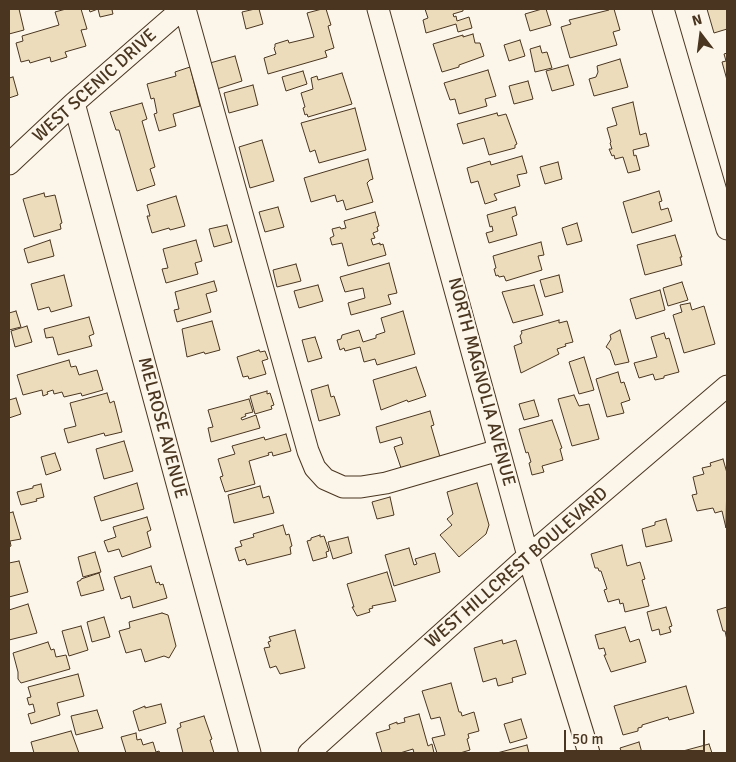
<!DOCTYPE html>
<style>
body{margin:0}
#map{position:relative;width:736px;height:762px;overflow:hidden;background:#fbf6e9;font-family:Signika,sans-serif}
canvas{display:block}
.frame{position:absolute;inset:0;border:10px solid #4a3520;pointer-events:none}
.north{position:absolute;left:676px;top:10px;width:50px;height:50px;-webkit-text-stroke:4px #fbf6e9;paint-order:stroke;rotate:345deg;font-size:14px;font-weight:700;line-height:20px;text-align:center;color:#4a3520}
.north::after{content:'';display:block;margin:auto;width:18px;height:22px;background:#4a3520;clip-path:polygon(50% 0,100% 100%,50% 72%,0 100%)}
.scale{position:absolute;left:564px;top:730px;width:141px;height:22px;box-sizing:border-box;border:2px solid #4a3520;border-top:0;padding-left:6px;font-size:15px;line-height:18px;white-space:nowrap;color:#4a3520;-webkit-text-stroke:4px #fbf6e9;paint-order:stroke}
</style>
<div id="map">
<canvas width="736" height="762"></canvas>
<div class="frame"></div>
<div class="north">N</div>
<div class="scale">50 m</div>
</div>
<script>
const g = document.querySelector('canvas').getContext('2d');
g.lineJoin = 'round';
function fillPath(path, color) { g.fillStyle = color; g.fill(path, 'evenodd'); }
const shape = rows => new Path2D(rows.map(r => 'M' + r).join(''));
function trace(path, color, width, dash) { g.strokeStyle = color; g.lineWidth = width; g.lineCap = dash ? 'butt' : 'round'; g.setLineDash(dash || []); g.stroke(path); }
function label(font, color, halo, rows, align = 'center') {
  g.font = font + ' Signika,sans-serif'; g.lineWidth = 4; g.setLineDash([]); g.textBaseline = 'middle'; g.strokeStyle = halo; g.fillStyle = color; for (const [text, x, y, turn = 0] of rows) {
    g.save(); g.translate(x, y); g.rotate((+turn || 0) * Math.PI / 180); g.textAlign = isNaN(turn) ? turn : align; if (halo) g.strokeText(text, 0, 0); g.fillText(text, 0, 0); g.restore();
  }
}
const building = shape([
 [9,9,19,9,24,30,9,34,9,9],
 [66,9,81,9,87,29,81,30,86,46,65,52,67,57,51,62,50,57,30,63,29,60,21,62,16,43,23,41,22,36,59,25,55,12,66,9],
 [89,9,115,9,112,10,113,14,100,17,98,9,90,12,89,9],
 [255,9,259,9,263,24,246,29,242,12,255,9],
 [322,9,326,9,331,25,328,26,334,48,325,51,327,57,268,74,264,58,276,54,274,48,275,47,275,44,288,40,289,43,314,37,307,13,322,9],
 [425,9,463,9,463,11,453,14,454,17,456,16,457,21,469,17,472,28,458,32,456,24,426,33,423,20,428,18,425,9],
 [542,9,546,9,551,25,530,31,525,14,542,9],
 [608,9,614,9,620,30,613,32,617,45,570,58,561,27,571,24,569,20,609,10,608,9],
 [707,9,727,9,727,29,714,33,707,9],
 [473,34,475,43,480,43,484,56,459,65,459,67,442,72,433,44,463,35,463,37,473,34],
 [520,40,525,56,509,61,504,45,520,40],
 [540,46,542,53,547,52,552,68,535,72,530,49,540,46],
 [727,53,727,80,722,62,726,61,724,54,727,53],
 [235,56,242,81,217,89,210,63,235,56],
 [620,59,628,87,594,96,589,79,596,77,598,72,597,66,620,59],
 [568,65,574,85,552,91,546,71,568,65],
 [190,67,200,106,173,114,176,126,159,131,154,114,157,113,154,98,151,99,147,84,176,76,175,72,190,67],
 [488,70,496,96,485,99,487,106,459,114,455,99,450,100,444,83,488,70],
 [303,71,307,84,286,91,282,77,303,71],
 [342,73,352,104,308,117,307,114,305,115,303,108,305,107,301,93,313,89,311,78,317,76,318,80,342,73],
 [13,77,18,95,9,98,9,78,13,77],
 [528,81,533,99,514,104,509,86,528,81],
 [253,85,258,105,229,113,224,93,253,85],
 [633,102,640,135,646,133,649,146,633,150,634,156,636,155,640,170,628,173,623,157,615,159,614,155,612,156,609,149,612,149,610,143,611,142,607,128,617,125,612,108,633,102],
 [142,103,147,119,142,121,155,167,150,169,155,185,137,191,119,130,116,130,110,112,142,103],
 [355,108,366,150,319,163,315,150,310,152,301,123,355,108],
 [497,113,498,116,506,114,517,144,515,145,515,148,489,155,484,138,463,144,457,124,497,113],
 [262,140,274,181,250,188,239,147,262,140],
 [522,156,527,173,517,175,520,186,494,194,497,200,485,204,478,181,471,183,467,168,490,161,491,165,522,156],
 [368,159,373,179,370,180,367,183,373,202,346,210,343,200,337,202,335,195,311,202,304,178,368,159],
 [558,162,562,179,545,184,540,167,558,162],
 [659,191,662,201,659,202,661,210,668,208,672,221,632,233,623,202,659,191],
 [44,193,45,197,55,195,62,223,60,224,61,229,34,237,23,199,44,193],
 [176,196,185,226,170,230,169,228,152,233,147,216,150,216,147,205,176,196],
 [278,207,284,227,265,232,259,212,278,207],
 [515,207,517,215,512,217,517,235,489,243,486,233,493,231,492,226,490,227,487,215,515,207],
 [375,212,379,226,377,227,378,231,373,233,375,238,371,239,373,245,380,243,380,245,383,244,386,255,348,266,342,243,332,245,330,238,334,236,332,229,340,227,341,229,346,228,344,221,375,212],
 [577,223,582,241,567,245,562,228,577,223],
 [227,225,232,242,214,247,209,229,227,225],
 [675,235,682,257,680,257,682,265,645,275,637,245,675,235],
 [50,240,54,256,28,263,24,249,50,240],
 [196,240,202,261,195,263,198,274,166,283,162,269,168,268,163,249,196,240],
 [541,242,544,255,538,256,542,270,506,281,504,276,499,277,498,275,496,276,494,269,496,268,493,256,541,242],
 [389,263,397,293,388,295,391,304,351,315,348,303,365,298,363,288,345,292,340,277,389,263],
 [296,264,301,281,277,287,273,270,296,264],
 [64,275,72,306,51,312,49,307,38,310,31,284,64,275],
 [559,275,563,292,545,297,540,280,559,275],
 [214,281,217,291,206,294,211,312,177,322,174,310,179,309,175,292,214,281],
 [682,282,688,300,668,306,663,288,682,282],
 [318,285,323,301,299,308,294,291,318,285],
 [534,285,543,315,513,323,502,292,534,285],
 [660,290,665,310,636,319,630,299,660,290],
 [690,303,692,310,704,306,715,344,684,353,673,315,682,312,680,305,690,303],
 [16,311,21,327,9,330,9,313,16,311],
 [403,311,415,354,377,365,375,359,364,362,360,347,345,351,344,348,340,350,337,340,341,339,342,335,359,330,363,342,376,338,376,335,385,332,381,318,403,311],
 [89,317,94,334,89,336,92,346,58,355,53,337,46,338,44,329,89,317],
 [559,320,559,323,567,321,573,342,565,344,566,346,557,349,559,354,521,373,514,346,522,343,520,336,522,333,521,331,559,320],
 [212,321,220,350,205,354,204,352,187,357,182,329,212,321],
 [27,326,32,342,15,347,11,331,27,326],
 [620,330,629,362,615,365,610,350,606,347,611,339,610,335,620,330],
 [664,333,666,339,669,338,679,372,664,376,664,378,655,380,653,374,639,378,634,363,657,357,651,337,664,333],
 [315,337,322,358,308,362,302,340,315,337],
 [259,350,260,352,265,351,268,359,262,361,266,374,249,379,248,376,243,377,237,357,259,350],
 [584,357,594,390,579,394,569,362,584,357],
 [69,360,71,367,76,366,79,375,97,370,103,390,82,396,81,393,64,397,62,392,54,394,53,390,47,392,48,394,43,396,42,390,23,395,17,375,69,360],
 [416,367,426,396,408,402,407,400,381,410,373,380,416,367],
 [618,372,621,383,624,382,630,400,621,403,624,413,607,417,596,379,618,372],
 [328,385,331,397,334,396,340,415,319,421,311,390,328,385],
 [267,391,267,394,270,393,274,405,271,406,272,409,255,414,250,396,267,391],
 [107,393,110,403,114,401,122,432,105,436,104,433,68,443,64,429,76,426,70,403,107,393],
 [574,395,579,406,589,404,599,439,572,446,558,399,574,395],
 [16,398,21,414,9,418,9,400,16,398],
 [249,399,253,412,245,414,246,416,241,418,242,420,256,415,260,428,211,442,208,428,213,427,208,410,249,399],
 [534,400,539,416,524,420,519,404,534,400],
 [430,411,434,425,431,426,440,457,401,468,394,447,403,444,401,437,380,443,376,427,430,411],
 [552,420,562,448,560,449,563,460,542,466,544,472,532,475,529,463,531,462,528,452,526,453,519,429,552,420],
 [286,434,291,451,273,456,272,452,268,453,269,455,249,461,255,484,225,492,220,477,223,476,218,459,235,454,232,446,264,437,265,440,286,434],
 [124,441,133,471,104,479,96,449,124,441],
 [55,453,61,470,46,475,41,457,55,453],
 [723,459,727,473,726,528,722,511,715,513,713,508,697,511,692,495,697,494,693,477,704,474,702,468,711,466,710,463,723,459],
 [137,483,144,509,101,521,94,497,137,483],
 [477,483,489,525,486,534,459,557,440,535,452,525,447,519,453,514,447,492,477,483],
 [41,484,44,497,36,499,37,501,21,505,17,492,33,488,33,486,41,484],
 [260,486,263,498,269,496,274,513,234,523,228,495,260,486],
 [390,497,394,515,377,519,372,502,390,497],
 [13,512,21,539,10,541,11,546,9,547,9,513,13,512],
 [147,517,151,530,147,532,151,547,122,557,119,549,108,552,104,541,116,537,113,527,147,517],
 [666,519,672,541,646,547,642,529,655,525,655,522,666,519],
 [283,525,286,535,289,534,292,546,290,547,291,554,247,565,245,559,239,561,235,548,242,546,240,541,254,537,253,534,283,525],
 [320,535,320,537,324,536,329,551,326,552,327,557,313,561,307,541,311,540,311,538,320,535],
 [348,537,352,553,333,559,328,542,348,537],
 [622,545,627,566,640,562,645,579,642,580,649,606,625,612,623,603,620,604,619,599,608,602,604,590,607,589,601,571,599,571,598,568,595,568,591,554,622,545],
 [409,548,414,565,417,564,415,559,435,553,440,572,394,586,385,555,409,548],
 [95,552,101,572,83,577,78,557,95,552],
 [19,561,28,592,9,597,9,563,19,561],
 [151,566,156,583,159,582,160,585,163,584,167,598,133,608,130,596,121,599,114,577,151,566],
 [387,572,396,601,372,606,373,608,369,609,370,612,357,616,352,607,354,607,347,584,387,572],
 [99,573,104,590,81,596,77,582,81,580,81,579,99,573],
 [28,604,37,633,9,640,9,610,28,604],
 [666,607,672,626,669,627,671,632,660,635,659,629,652,631,647,612,666,607],
 [727,607,727,640,725,631,723,631,717,610,727,607],
 [162,613,168,615,176,646,169,658,164,656,145,662,141,649,126,653,119,631,130,628,129,622,162,613],
 [104,617,110,637,92,642,87,622,104,617],
 [81,626,88,650,69,656,62,631,81,626],
 [625,627,630,642,639,639,646,662,611,672,604,655,606,655,604,648,599,649,595,635,625,627],
 [295,630,305,668,280,674,276,666,270,668,264,648,270,647,268,642,271,641,269,637,295,630],
 [502,640,503,644,516,640,526,674,512,678,513,682,498,686,496,678,483,682,474,648,502,640],
 [48,642,51,650,54,649,56,657,66,655,70,669,21,683,18,679,18,672,13,653,48,642],
 [78,674,84,696,57,703,60,715,31,724,28,714,35,712,33,704,29,705,27,698,31,697,28,687,78,674],
 [451,683,459,712,461,712,462,716,474,712,479,731,468,734,469,738,467,739,470,750,460,753,437,753,432,738,445,735,440,717,431,719,422,691,451,683],
 [686,686,694,713,669,720,668,717,642,725,642,727,638,728,638,731,623,735,614,706,686,686],
 [161,704,166,723,139,731,133,711,145,706,145,708,161,704],
 [97,710,103,728,76,735,71,716,97,710],
 [419,714,428,746,432,744,434,753,414,753,413,749,400,753,382,753,376,733,390,729,389,725,397,722,397,724,405,722,404,718,419,714],
 [204,716,212,739,210,740,214,753,183,753,177,729,181,727,180,723,204,716],
 [521,719,527,738,510,743,504,724,521,719],
 [71,731,79,753,34,753,31,742,71,731],
 [136,733,137,740,141,739,143,745,153,742,156,752,159,751,160,753,126,753,121,737,136,733],
 [639,742,642,753,622,753,620,748,639,742],
 [709,744,712,753,684,753,683,751,709,744],
 [527,745,529,753,497,753,527,745]
]);
fillPath(building, '#ecdcbc');
trace(building, '#4a3520', 1);
const minor = shape([
 [185,9,308,451,315,468,325,479,343,487,361,487,386,483,499,450],
 [378,9,528,556,589,753],
 [663,9,727,229],
 [74,103,250,753],
 [9,164,74,103,182,9],
 [309,753,528,556,727,386]
]);
trace(minor, '#4a3520', 23);
trace(minor, '#fbf6e9', 21);
label('18px', '#4a3520', '#fbf6e9', [
 ["WEST SCENIC DRIVE",95,86,-42],
 ["NORTH MAGNOLIA AVENUE",481,382,75],
 ["MELROSE AVENUE",162,428,75],
 ["WEST HILLCREST BOULEVARD",517,568,-41]
]);
</script>
